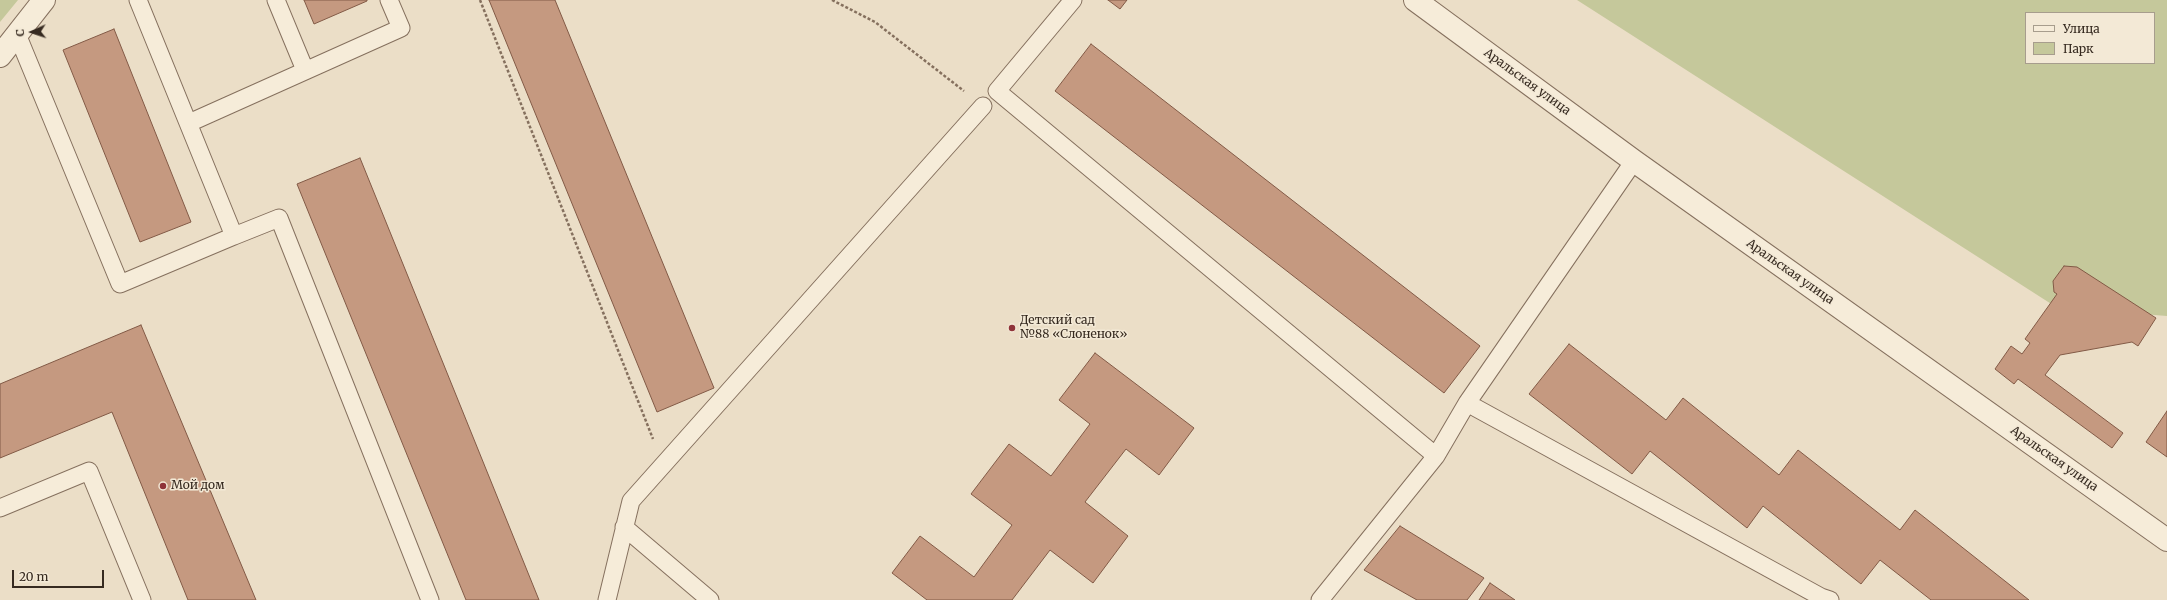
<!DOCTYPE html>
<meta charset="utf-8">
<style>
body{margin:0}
#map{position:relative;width:2167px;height:600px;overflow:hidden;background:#ebdec7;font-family:Merriweather,serif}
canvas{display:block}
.legend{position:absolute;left:2025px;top:12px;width:130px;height:52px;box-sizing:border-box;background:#f3e9d6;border:1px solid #a79d8d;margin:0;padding:5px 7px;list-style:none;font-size:12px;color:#362a20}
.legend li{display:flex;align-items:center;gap:8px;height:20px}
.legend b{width:20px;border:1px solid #a79d8d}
.north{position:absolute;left:12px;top:12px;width:40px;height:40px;-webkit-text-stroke:3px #f3e9d6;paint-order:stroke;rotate:267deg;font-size:11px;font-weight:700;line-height:16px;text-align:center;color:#362a20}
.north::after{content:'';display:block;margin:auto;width:14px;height:18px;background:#362a20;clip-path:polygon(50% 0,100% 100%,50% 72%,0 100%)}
.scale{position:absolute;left:12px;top:570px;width:92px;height:18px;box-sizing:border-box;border:2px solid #362a20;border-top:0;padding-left:5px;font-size:12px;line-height:14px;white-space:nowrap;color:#362a20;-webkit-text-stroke:3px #f3e9d6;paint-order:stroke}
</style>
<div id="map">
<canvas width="2167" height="600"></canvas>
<ul class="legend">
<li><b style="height:5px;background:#f6ecd9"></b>Улица</li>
<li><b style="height:11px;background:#c5c89b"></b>Парк</li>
</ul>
<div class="north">С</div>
<div class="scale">20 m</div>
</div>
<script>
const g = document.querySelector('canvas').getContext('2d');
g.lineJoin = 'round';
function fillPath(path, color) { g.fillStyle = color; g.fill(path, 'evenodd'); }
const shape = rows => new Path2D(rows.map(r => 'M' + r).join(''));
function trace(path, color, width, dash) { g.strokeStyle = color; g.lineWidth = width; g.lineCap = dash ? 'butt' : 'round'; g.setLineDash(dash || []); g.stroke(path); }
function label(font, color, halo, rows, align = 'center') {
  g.font = font + ' Merriweather,serif'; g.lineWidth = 3; g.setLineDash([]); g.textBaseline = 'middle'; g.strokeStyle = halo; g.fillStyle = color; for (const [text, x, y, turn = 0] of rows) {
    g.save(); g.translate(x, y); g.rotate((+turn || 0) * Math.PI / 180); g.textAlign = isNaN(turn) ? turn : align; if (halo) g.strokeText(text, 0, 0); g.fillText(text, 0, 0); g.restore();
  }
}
fillPath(shape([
 [0,0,18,0,0,22],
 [1577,0,2167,0,2167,316,2056,307],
 [2026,13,2154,13,2154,63,2026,63]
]), '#c5c89b');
const building = shape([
 [304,0,367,0,367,1,314,24,304,0],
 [489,0,555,0,714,388,657,412,489,0],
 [1108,0,1127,0,1120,9,1108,0],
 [114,29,191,222,140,242,63,50,114,29],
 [1091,44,1480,346,1444,393,1055,91,1091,44],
 [360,158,390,232,539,600,466,600,297,184,360,158],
 [2064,266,2077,267,2156,318,2138,346,2132,342,2060,355,2045,375,2123,433,2112,448,2018,379,2014,384,1995,369,2011,346,2022,354,2030,343,2025,339,2057,294,2054,292,2053,281,2064,266],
 [141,325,256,600,188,600,112,412,0,458,0,384,141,325],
 [1569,344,1666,420,1683,398,1779,475,1798,450,1900,530,1915,510,2029,600,1931,600,1880,560,1861,584,1763,506,1747,528,1650,451,1632,474,1529,394,1569,344],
 [1095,353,1194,428,1159,475,1126,449,1085,502,1128,536,1093,583,1050,550,1012,600,927,600,892,573,920,536,974,577,1012,525,971,494,1009,444,1051,476,1090,424,1059,400,1095,353],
 [2167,411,2167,457,2146,442,2167,411],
 [1400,526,1484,578,1467,600,1417,600,1364,570,1400,526],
 [1490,583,1515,600,1479,600,1490,583]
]);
fillPath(building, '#c59980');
trace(building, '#825a46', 1);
const lane = shape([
 [276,0,305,70],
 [1073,0,997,91,1436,456],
 [17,34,120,284,234,236,138,0],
 [189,123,401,28,389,0],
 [234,236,279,218,430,600],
 [1467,403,1821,597,1830,600],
 [0,508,89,471,142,600],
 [624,527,710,600],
 [607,600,631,501,983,106],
 [1320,600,1436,456,1467,403,1634,161]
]);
const street = shape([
 [1415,0,1634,161,2167,540],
 [0,56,44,0]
]);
trace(lane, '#85705e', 19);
trace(street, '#85705e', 24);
trace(shape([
 [480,0,653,439],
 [832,0,875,22,964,91]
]), '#85705e', 2.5, [3, 2]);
trace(lane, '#f6ecd9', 17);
trace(street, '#f6ecd9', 22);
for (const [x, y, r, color] of [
 [1012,328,4,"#8f3339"],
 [163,486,4,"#8f3339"]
]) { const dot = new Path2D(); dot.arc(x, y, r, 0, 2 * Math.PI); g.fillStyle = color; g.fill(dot); trace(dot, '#f3e9d6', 1.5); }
label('12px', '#362a20', '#f3e9d6', [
 ["Аральская улица",1527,82,36],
 ["Аральская улица",1790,272,35],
 ["Аральская улица",2054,459,35]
]);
label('12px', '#362a20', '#f3e9d6', [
 ["Детский сад",1020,321],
 ["№88 «Слоненок»",1020,335],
 ["Мой дом",171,486]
], 'left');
</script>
